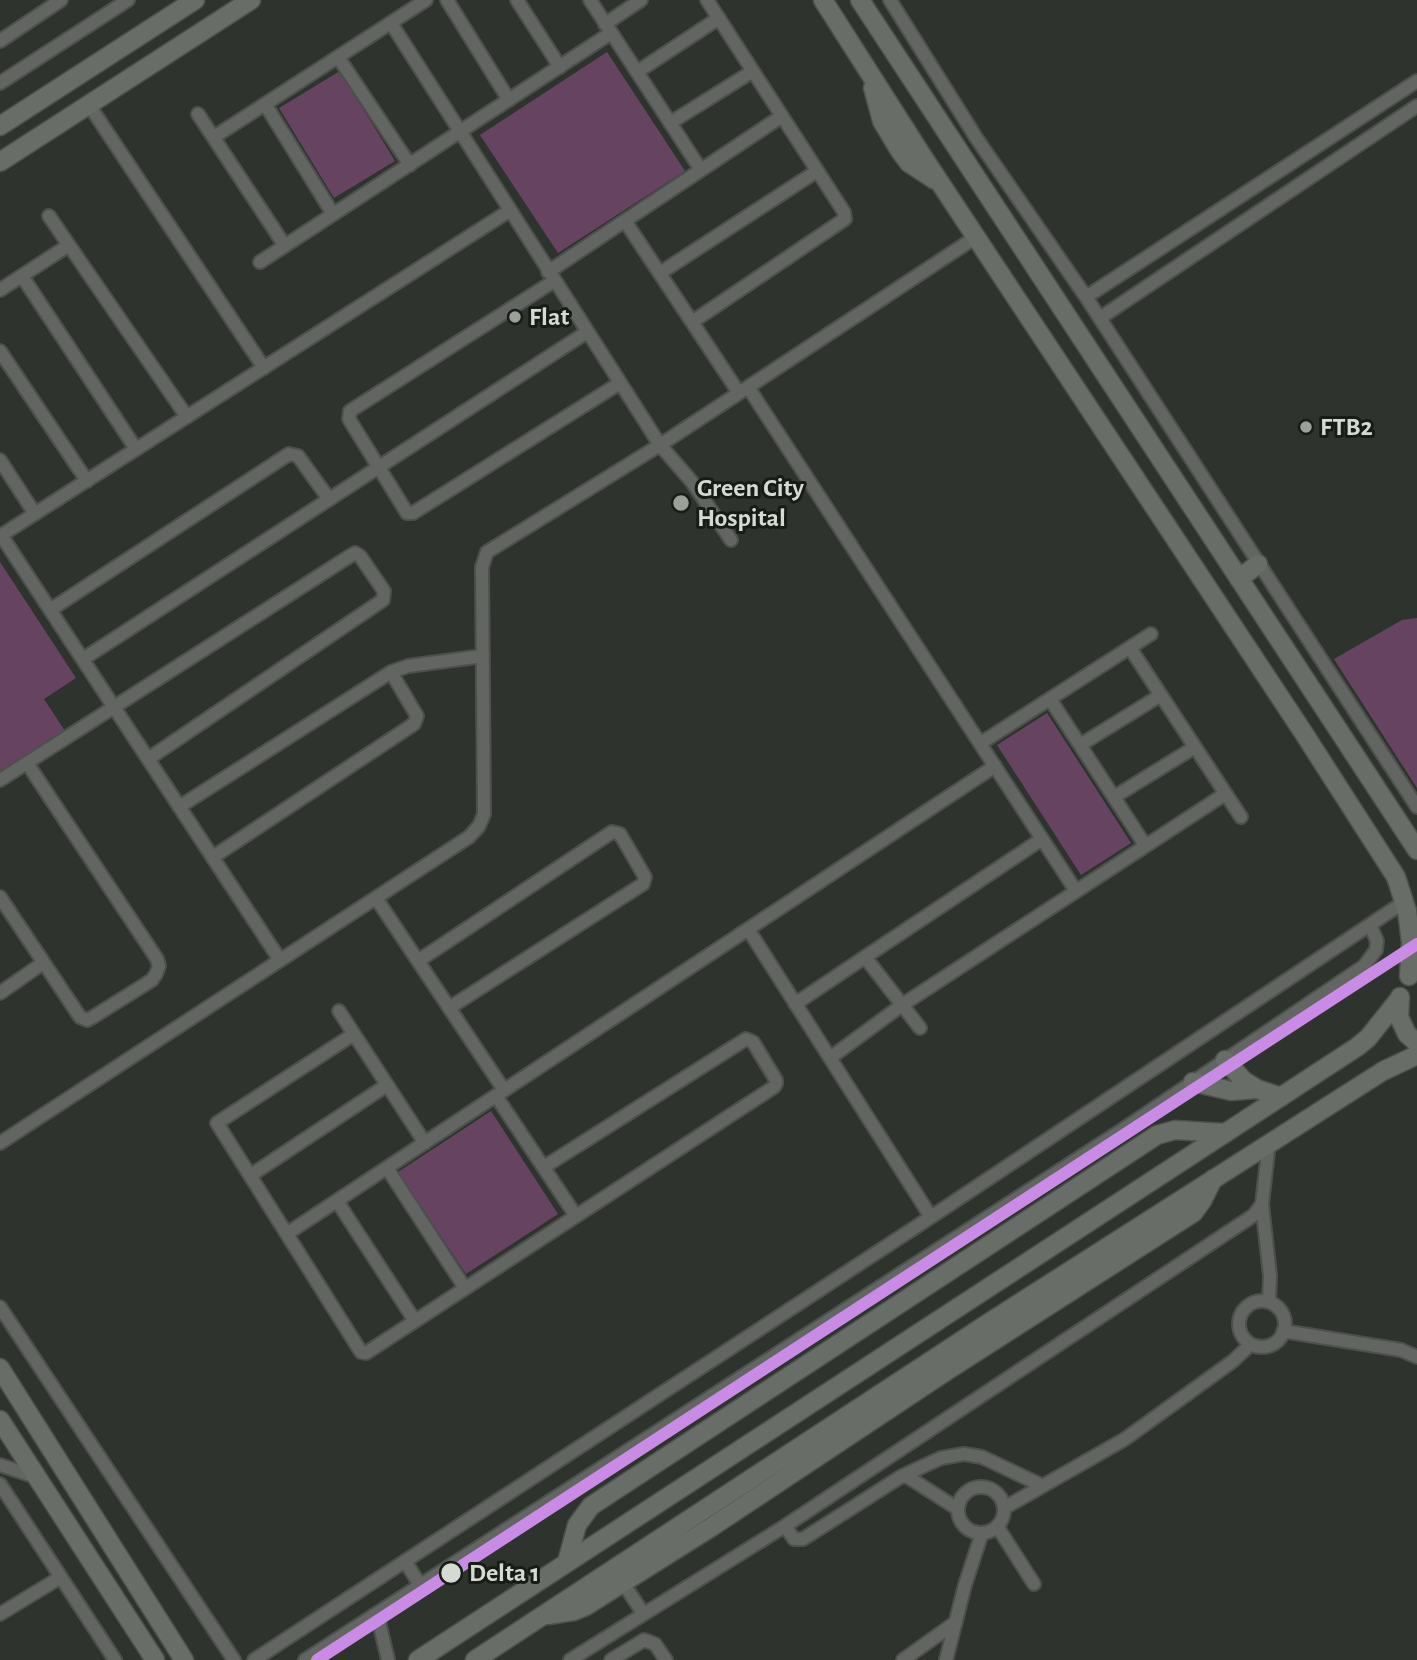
<!DOCTYPE html>
<style>
body{margin:0}
canvas{display:block;background:#2e332d}
</style>
<canvas width="1417" height="1660"></canvas>
<script>
const g = document.querySelector('canvas').getContext('2d');
g.lineJoin = 'round';
function fillPath(path, color) { g.fillStyle = color; g.fill(path, 'evenodd'); }
const shape = rows => new Path2D(rows.map(r => 'M' + r).join(''));
function trace(path, color, width, dash) { g.strokeStyle = color; g.lineWidth = width; g.lineCap = dash ? 'butt' : 'round'; g.setLineDash(dash || []); g.stroke(path); }
function label(font, color, halo, rows, align = 'center') {
  g.font = font + ' "Alegreya Sans",sans-serif'; g.lineWidth = 6; g.setLineDash([]); g.textBaseline = 'middle'; g.strokeStyle = halo; g.fillStyle = color; for (const [text, x, y, turn = 0] of rows) {
    g.save(); g.translate(x, y); g.rotate((+turn || 0) * Math.PI / 180); g.textAlign = isNaN(turn) ? turn : align; if (halo) g.strokeText(text, 0, 0); g.fillText(text, 0, 0); g.restore();
  }
}
fillPath(shape([
 [607,52,685,171,558,253,480,135],
 [340,71,395,161,334,198,279,108],
 [0,562,76,678,44,699,65,731,0,773],
 [1417,618,1417,788,1334,659,1402,620],
 [1047,713,1131,843,1081,875,997,745],
 [491,1111,558,1214,466,1274,398,1172]
]), '#664361');
const street = shape([
 [447,0,509,100],
 [517,0,560,67],
 [590,0,701,170],
 [890,0,977,139,1086,297,1417,807],
 [391,23,660,445,692,482,731,540],
 [605,24,641,0],
 [0,41,61,0],
 [338,57,410,165],
 [637,72,719,18],
 [0,83,128,0],
 [265,104,333,214],
 [89,105,264,368],
 [198,114,285,246],
 [670,123,753,71],
 [214,137,426,0],
 [49,216,187,417],
 [625,221,739,393],
 [260,262,611,33],
 [548,272,782,116],
 [660,273,817,171],
 [22,276,136,449],
 [554,281,350,411,349,419,407,513,413,513,620,383],
 [0,290,69,245],
 [1086,297,1417,81],
 [1100,318,1417,106],
 [692,322,845,219,844,212,707,0],
 [0,351,87,481],
 [748,387,1076,891],
 [0,460,35,514],
 [1,535,280,960],
 [0,536,509,211],
 [50,610,289,454,298,456,329,499],
 [1130,648,1241,817],
 [83,659,587,332],
 [1050,699,1145,845],
 [981,743,1151,634],
 [1080,745,1161,695],
 [0,780,350,556,355,553,360,556,384,591,383,600,148,759],
 [1114,797,1195,747],
 [179,807,391,672,408,666,483,656],
 [213,857,414,724,417,716,391,672],
 [0,897,80,1017,87,1020,93,1017,152,980,156,974,159,966,157,959,27,763],
 [376,898,504,1090],
 [748,929,931,1217],
 [418,961,612,832,620,834,645,877,643,884,449,1008],
 [0,993,43,963],
 [795,1004,865,957],
 [339,1011,425,1143],
 [920,1028,865,957,1042,839],
 [354,1034,217,1123,361,1352,366,1353,774,1087,776,1084,776,1080,753,1042,746,1039,544,1167],
 [830,1058,902,1005,1225,794],
 [496,1096,576,1216],
 [0,1143,469,837,479,826,484,814,482,567,487,552,660,445,976,237],
 [387,1168,465,1288],
 [251,1175,387,1085],
 [337,1201,415,1321],
 [1262,1204,1270,1276,1269,1302],
 [288,1233,995,766],
 '1239 1324a23 23 0 1 1 46 0a23 23 0 1 1-46 0Z',
 [0,1307,234,1660],
 [1283,1331,1401,1350,1417,1357],
 [0,1465,36,1477],
 [902,1476,941,1458,964,1454,982,1457,1043,1486],
 [0,1484,115,1660],
 '958 1510a23 23 0 1 1 46 0a23 23 0 1 1-46 0Z',
 [1004,1508,1125,1439,1233,1361,1251,1344],
 [785,1526,794,1539,803,1539,902,1476,908,1477,958,1509],
 [997,1526,1034,1584],
 [405,1561,420,1585],
 [623,1583,643,1613],
 [377,1613,388,1660],
 [0,1614,61,1577],
 [254,1660,931,1217,1404,902],
 [305,1660,1122,1130,1364,966,1376,950,1377,941,1370,925],
 [570,1660,785,1526,1254,1215,1262,1204,1269,1143],
 [611,1660,644,1640,655,1644,666,1660],
 [903,1660,956,1622],
 [946,1660,965,1585,982,1533]
]);
const secondary = shape([
 [823,0,923,157,1303,732,1396,877,1407,911,1411,942,1409,976],
 [860,0,1417,850],
 [873,88,882,121,900,151,909,163,935,180],
 [0,126,195,0],
 [0,162,251,0],
 [1239,579,1258,564],
 [1400,997,1399,1017,1407,1034,1417,1043],
 [1225,1060,1244,1081,1257,1089,1281,1097],
 [1193,1082,1231,1091,1257,1089],
 [0,1368,184,1660],
 [0,1420,155,1660],
 [567,1562,577,1525,591,1506,1157,1135,1175,1130,1225,1133],
 [548,1615,574,1611,586,1606,713,1526,948,1370,1193,1213,1202,1201,1213,1179],
 [418,1660,1357,1047,1368,1038,1400,998],
 [475,1660,993,1320,1383,1071,1417,1055]
]);
trace(street, '#4c514b', 16);
trace(secondary, '#4c514b', 21);
trace(street, '#626561', 12);
trace(secondary, '#686e67', 18);
trace(shape([
 [317,1660,1417,944]
]), '#ca8be6', 12);
for (const [x, y, r, color] of [
 [515,317,7,"#9ba099"],
 [1306,427,7,"#9ba099"],
 [681,503,9,"#9ba099"],
 [451,1573,11,"#d5dbd3"]
]) { const dot = new Path2D(); dot.arc(x, y, r, 0, 2 * Math.PI); g.fillStyle = color; g.fill(dot); trace(dot, '#181c16', 2.5); }
label('bold 26px', '#d5dbd3', '#181c16', [
 ["Flat",529,317],
 ["FTB2",1320,427],
 ["Green City",697,488],
 ["Hospital",697,518]
], 'left');
label('bold 26px', '#d5dbd3', '#181c16', [
 ["Delta 1",469,1573]
], 'left');
</script>
